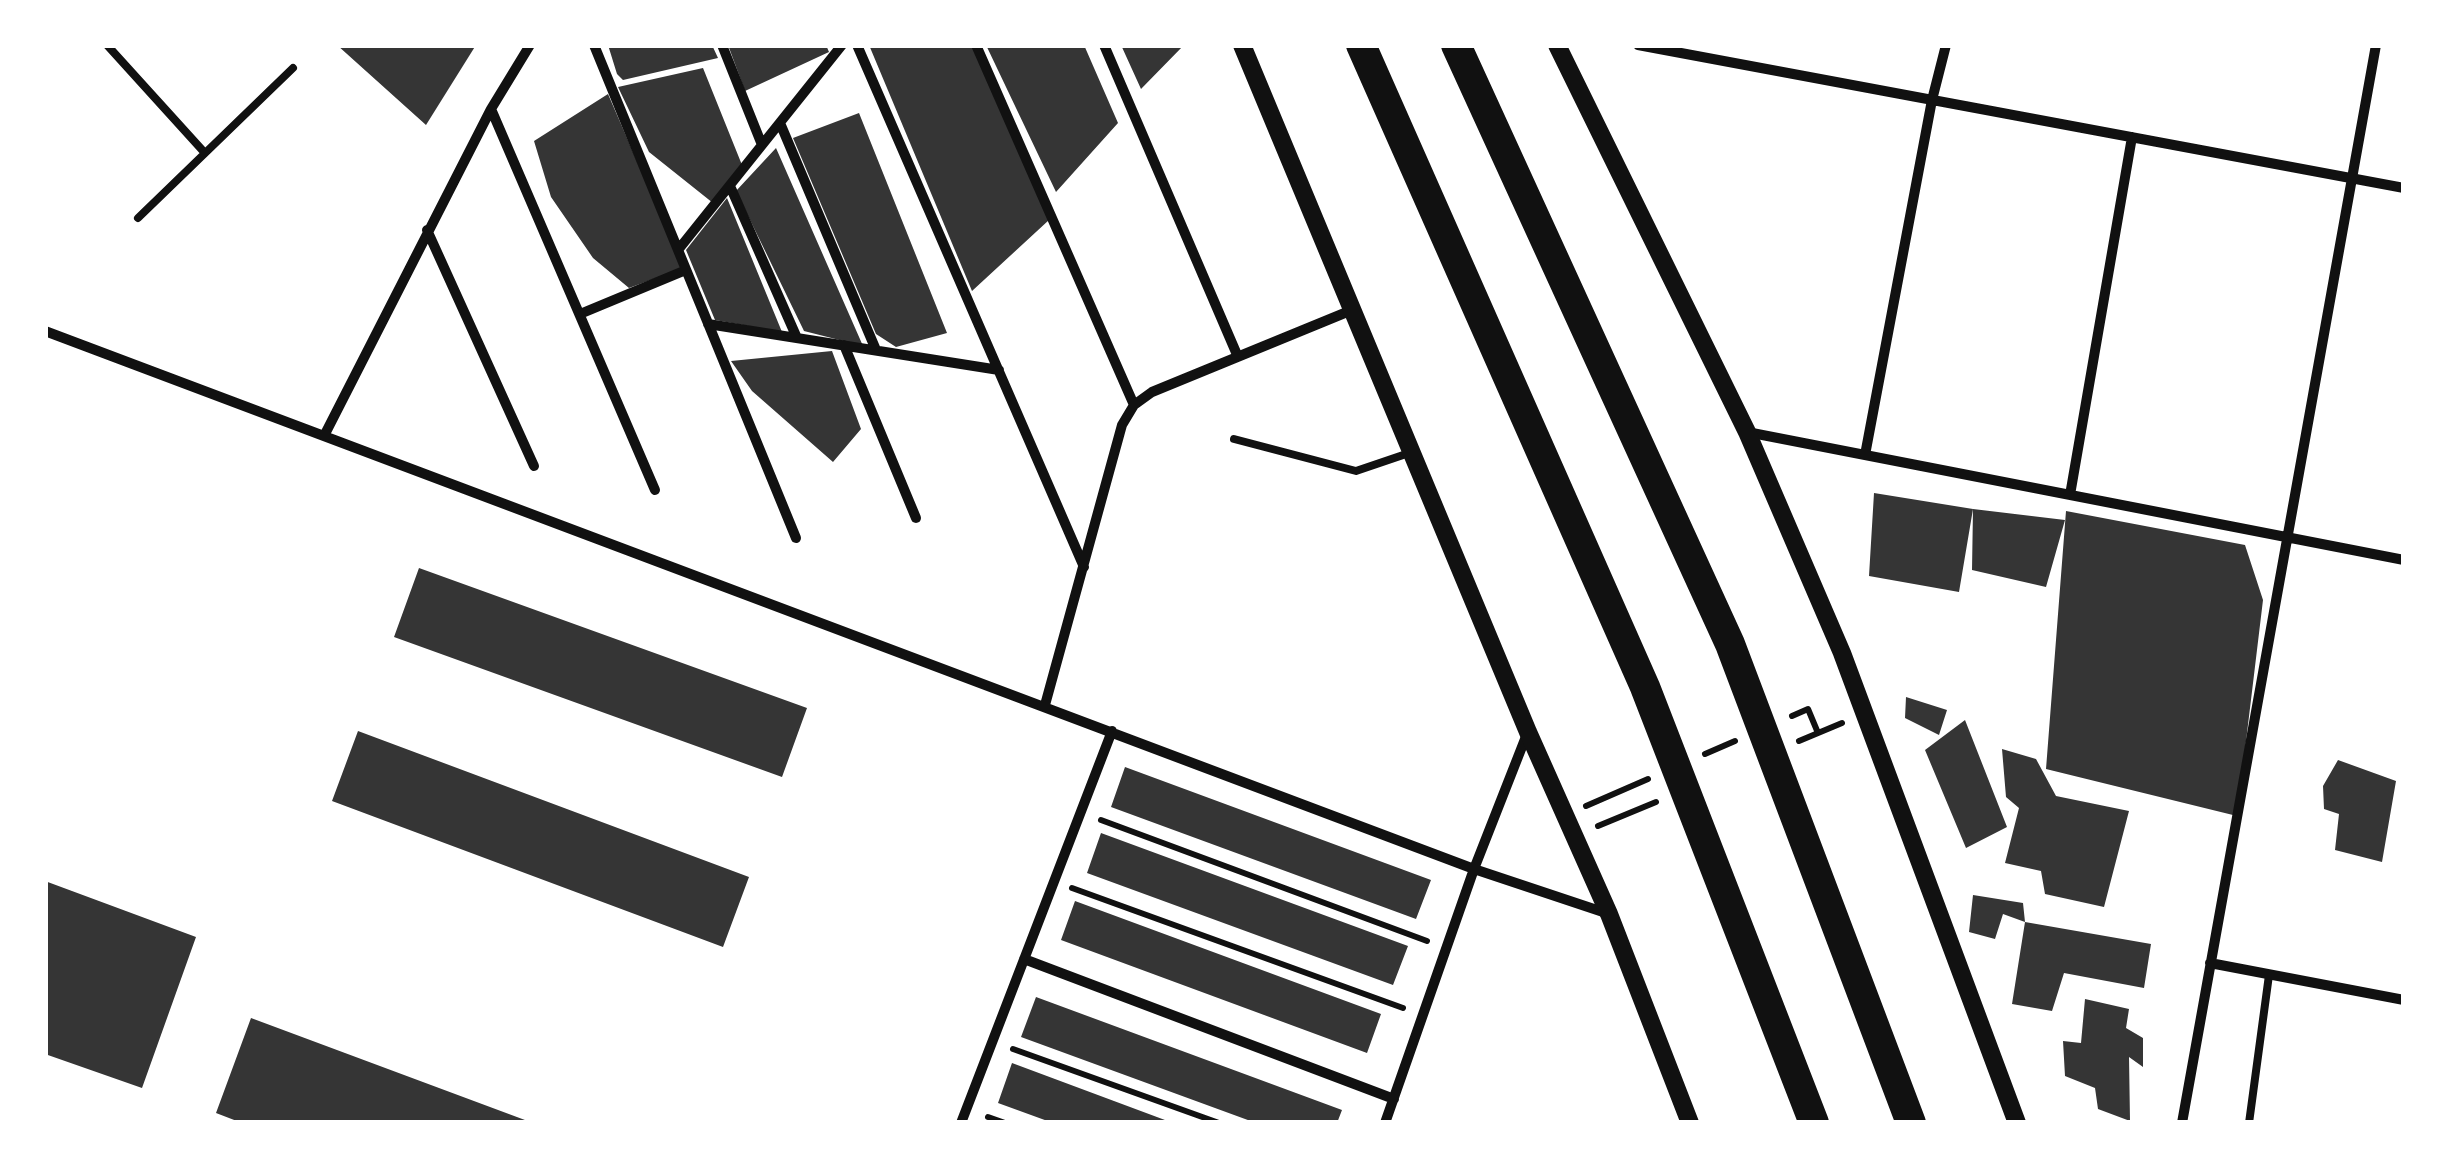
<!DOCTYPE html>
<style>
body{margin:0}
#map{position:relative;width:2449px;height:1168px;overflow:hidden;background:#fff;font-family:Quicksand,sans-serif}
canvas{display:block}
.frame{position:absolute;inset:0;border:48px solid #fff;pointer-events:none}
</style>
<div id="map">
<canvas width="2449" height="1168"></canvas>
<div class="frame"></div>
</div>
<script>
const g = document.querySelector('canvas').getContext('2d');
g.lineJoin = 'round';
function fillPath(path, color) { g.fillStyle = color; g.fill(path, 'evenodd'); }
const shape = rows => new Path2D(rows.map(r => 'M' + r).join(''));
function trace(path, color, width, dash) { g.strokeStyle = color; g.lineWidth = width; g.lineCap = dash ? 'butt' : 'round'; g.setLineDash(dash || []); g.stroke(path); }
fillPath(shape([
 [337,45,476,45,426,125],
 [608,45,712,45,718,58,623,80,617,74],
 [728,45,826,45,829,52,745,91],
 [869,45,972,45,1049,220,972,291],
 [986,45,1084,45,1118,123,1056,192],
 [1121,45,1184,45,1141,89],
 [703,68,742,165,713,203,649,152,618,87],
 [608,94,683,268,629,288,593,258,551,197,534,141],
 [859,113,947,333,896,347,876,334,793,138],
 [776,148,863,346,804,331,736,191],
 [727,198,782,332,715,320,686,250],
 [832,351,861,429,833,462,752,391,731,361],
 [1874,493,1973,509,1959,592,1869,576],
 [1973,509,2065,520,2046,587,1972,570],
 [2066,511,2245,545,2263,600,2237,816,2046,769],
 [419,568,807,708,782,777,394,637],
 [1906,697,1947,710,1939,735,1905,718],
 [1965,720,2007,827,1966,848,1925,750],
 [358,731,749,877,723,947,332,801],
 [2002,749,2036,759,2056,796,2129,811,2104,907,2045,894,2041,871,2005,863,2019,808,2006,797],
 [2338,760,2396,781,2382,862,2335,850,2339,814,2324,809,2323,786],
 [1125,767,1431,880,1416,919,1111,807],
 [1101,833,1408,946,1393,985,1087,873],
 [45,881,196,937,142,1088,45,1054],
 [1973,895,2023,903,2025,922,2003,914,1995,939,1969,932],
 [1075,901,1381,1014,1367,1053,1061,940],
 [2025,922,2151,944,2144,988,2064,973,2052,1011,2012,1004],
 [1036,997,1342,1110,1337,1123,1256,1123,1021,1037],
 [2085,999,2129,1009,2126,1028,2143,1038,2143,1067,2129,1057,2130,1121,2098,1109,2095,1088,2065,1076,2063,1041,2081,1043],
 [251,1018,533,1123,242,1123,216,1113],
 [1012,1063,1173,1123,1053,1123,998,1103]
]), '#353535');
trace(shape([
 [1792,716,1808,709,1818,733],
 [1799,741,1842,723],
 [1705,754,1735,741],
 [1586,806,1648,779],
 [1101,820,1427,941],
 [1598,826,1656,802],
 [1072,888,1403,1008],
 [1013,1049,1219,1123],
 [988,1117,1005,1123]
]), '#111', 6);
trace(shape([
 [107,45,204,152],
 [138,218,293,68],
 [1234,439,1356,471,1412,452],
 [2249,1123,2269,975]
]), '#111', 8);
trace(shape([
 [594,45,796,538],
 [722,45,762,145],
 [857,45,1084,567],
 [976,45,1134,405],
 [1104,45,1238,357],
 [1638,45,2404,188],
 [491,109,655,490],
 [780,123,876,350],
 [730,186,797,338],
 [427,230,534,466],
 [678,250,842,45],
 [580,314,686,270],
 [708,324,999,370],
 [45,331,1474,869,1609,914],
 [844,345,916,518],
 [1747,432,2404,560],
 [324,436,491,109,530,45],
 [1865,455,1932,100,1946,45],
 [2070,495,2132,137],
 [1045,705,1122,425,1134,405,1152,392,1352,310],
 [1024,959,1394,1099],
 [2210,963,2404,1000],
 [961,1123,1112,731],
 [1385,1123,1474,869,1527,734],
 [2182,1123,2376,45]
]), '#111', 10);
trace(shape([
 [1242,45,1528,732,1609,914,1690,1123],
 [1557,45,1747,432,1842,653,2017,1123]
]), '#111', 18);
trace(shape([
 [1361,45,1645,687,1814,1123],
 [1456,45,1730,644,1911,1123]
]), '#111', 30);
</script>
